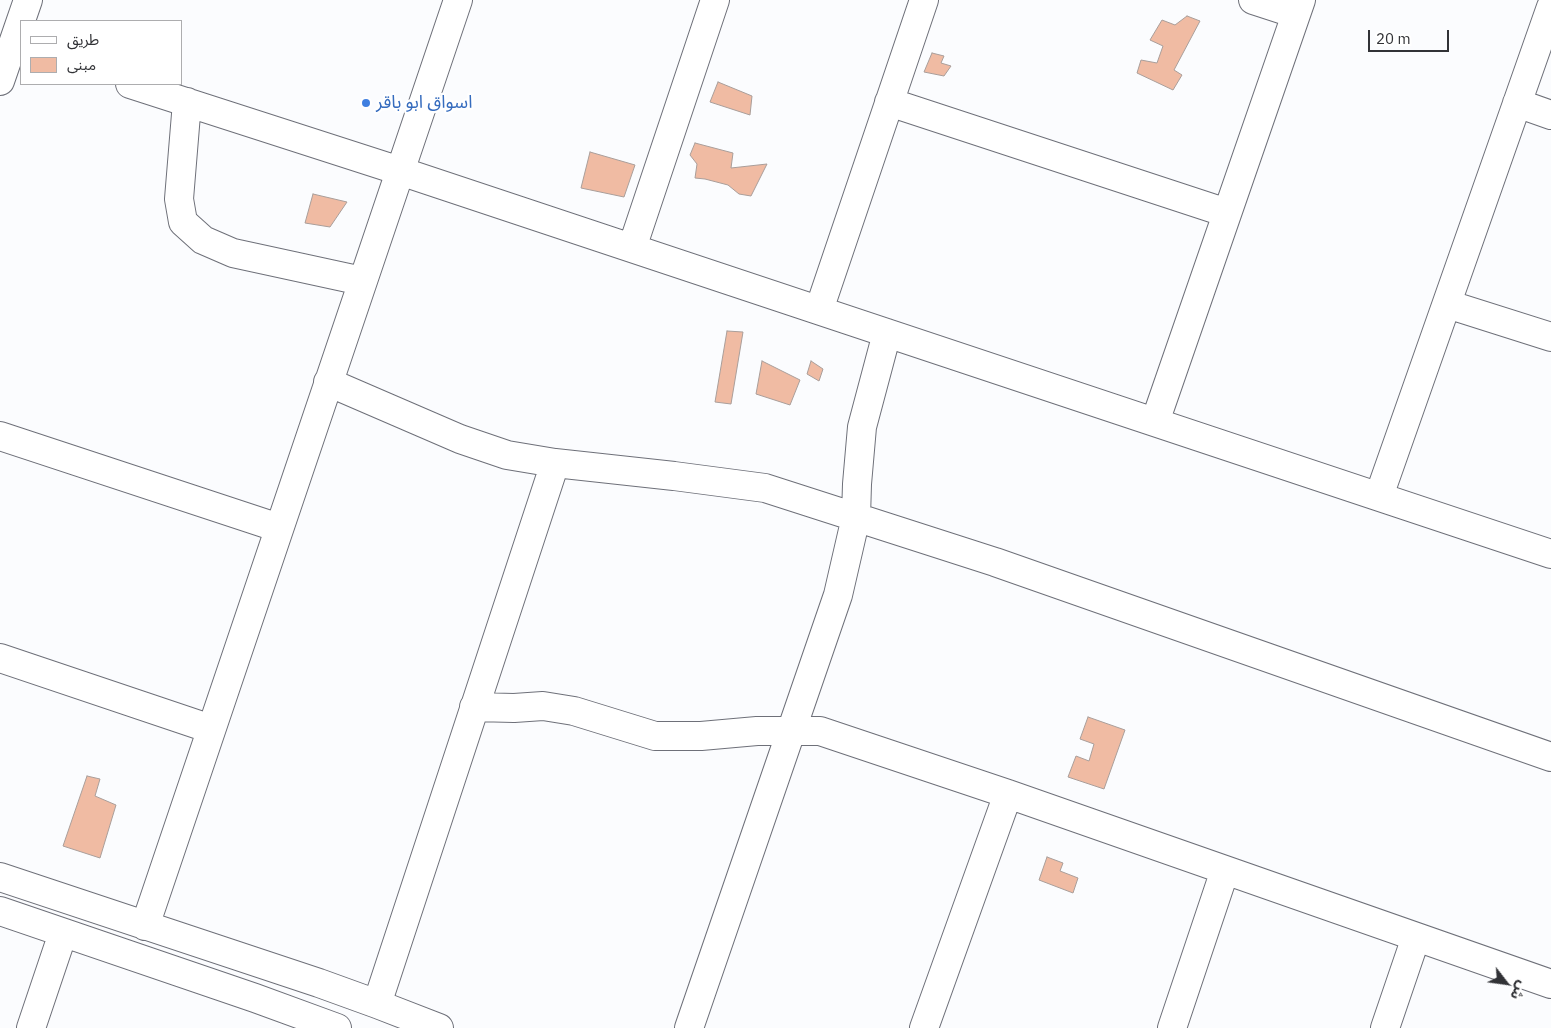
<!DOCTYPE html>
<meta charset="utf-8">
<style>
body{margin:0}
#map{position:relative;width:1551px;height:1028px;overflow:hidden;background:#fbfcfe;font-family:"IBM Plex Sans","Noto Sans Arabic",sans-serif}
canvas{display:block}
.legend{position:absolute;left:20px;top:20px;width:162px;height:65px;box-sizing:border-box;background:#fff;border:1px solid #adadaf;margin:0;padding:6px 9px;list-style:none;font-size:15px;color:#313236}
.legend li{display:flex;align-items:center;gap:10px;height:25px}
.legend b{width:25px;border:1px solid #adadaf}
.north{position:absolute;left:1481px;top:958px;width:50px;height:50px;-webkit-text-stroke:4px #fff;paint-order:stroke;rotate:120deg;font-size:14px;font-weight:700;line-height:20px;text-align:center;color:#313236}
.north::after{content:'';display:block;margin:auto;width:18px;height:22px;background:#313236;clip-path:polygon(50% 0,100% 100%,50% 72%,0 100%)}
.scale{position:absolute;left:1368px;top:30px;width:81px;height:22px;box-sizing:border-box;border:2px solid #313236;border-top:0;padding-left:6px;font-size:15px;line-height:18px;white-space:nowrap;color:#313236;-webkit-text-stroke:4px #fff;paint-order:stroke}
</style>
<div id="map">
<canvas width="1551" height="1028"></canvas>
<ul class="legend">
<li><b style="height:6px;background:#fff"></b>طريق</li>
<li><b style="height:14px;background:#f0bba3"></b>مبنى</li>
</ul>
<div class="north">ش</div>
<div class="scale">20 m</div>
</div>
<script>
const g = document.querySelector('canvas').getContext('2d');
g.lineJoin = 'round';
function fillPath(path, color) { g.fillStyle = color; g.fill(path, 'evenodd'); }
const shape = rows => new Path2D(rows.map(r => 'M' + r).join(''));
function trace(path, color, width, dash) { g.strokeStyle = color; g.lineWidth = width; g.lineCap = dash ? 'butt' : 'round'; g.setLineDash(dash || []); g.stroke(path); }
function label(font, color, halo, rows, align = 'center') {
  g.font = font + ' "IBM Plex Sans","Noto Sans Arabic",sans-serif'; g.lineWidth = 4.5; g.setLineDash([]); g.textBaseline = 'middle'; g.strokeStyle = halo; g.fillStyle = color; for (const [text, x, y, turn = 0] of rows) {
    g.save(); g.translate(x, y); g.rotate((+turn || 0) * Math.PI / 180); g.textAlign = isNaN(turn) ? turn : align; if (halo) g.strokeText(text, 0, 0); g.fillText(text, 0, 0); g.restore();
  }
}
const building = shape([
 [1187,16,1200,21,1174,70,1182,75,1173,90,1137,73,1141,60,1157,63,1163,46,1150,40,1162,20,1175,25,1187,16],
 [932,53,944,56,941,63,951,66,944,76,924,72,932,53],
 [718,82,752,96,750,115,710,102,718,82],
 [695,143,733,153,731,168,767,164,751,196,739,194,728,185,705,179,695,178,697,164,690,155,695,143],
 [590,152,635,165,624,197,581,188,590,152],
 [313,194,347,202,330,227,305,223,313,194],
 [727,331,743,332,731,404,715,402,727,331],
 [762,361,800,380,790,405,756,394,762,361],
 [811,361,823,369,819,381,807,374,811,361],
 [1088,717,1125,730,1104,789,1068,777,1076,756,1089,761,1094,744,1080,739,1088,717],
 [87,776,100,779,95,796,116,805,100,858,63,846,87,776],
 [1047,857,1063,863,1060,871,1078,878,1073,893,1039,880,1047,857]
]);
fillPath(building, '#f0bba3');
trace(building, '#a99e9a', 1);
const street = shape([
 [1253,0,1296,14],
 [0,81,28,0],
 [130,84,400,171,1551,554],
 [187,102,179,199,183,222,203,240,233,253,362,281],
 [889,102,1227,213],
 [1517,103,1551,115],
 [632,248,715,0],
 [1447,304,1551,337],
 [819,310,924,0],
 [328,382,460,439,507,455,555,463,674,476,765,488,995,562,1551,757],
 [1155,422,1301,0],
 [0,436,279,528],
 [1379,496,1551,7],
 [0,658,211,729],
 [474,707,514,708,543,706,574,711,655,736,701,736,757,731,820,731,1008,794,1551,984],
 [0,877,319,983,377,1004,439,1028],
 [0,911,255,998,337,1028],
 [145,926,458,0],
 [377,1004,555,463],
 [31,1028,63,933],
 [689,1028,838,595,856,517,857,484,862,427,887,333],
 [924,1028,1008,794],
 [1172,1028,1225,870],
 [1385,1028,1416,937]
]);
trace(street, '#6e7079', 30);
trace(street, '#fff', 28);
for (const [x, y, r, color] of [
 [366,103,5,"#3f7fe0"]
]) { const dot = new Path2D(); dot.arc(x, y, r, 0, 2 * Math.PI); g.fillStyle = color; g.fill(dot); trace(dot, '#fff', 2); }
label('18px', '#366cbe', '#fff', [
 ["اسواق ابو باقر",376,103]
], 'left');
</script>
